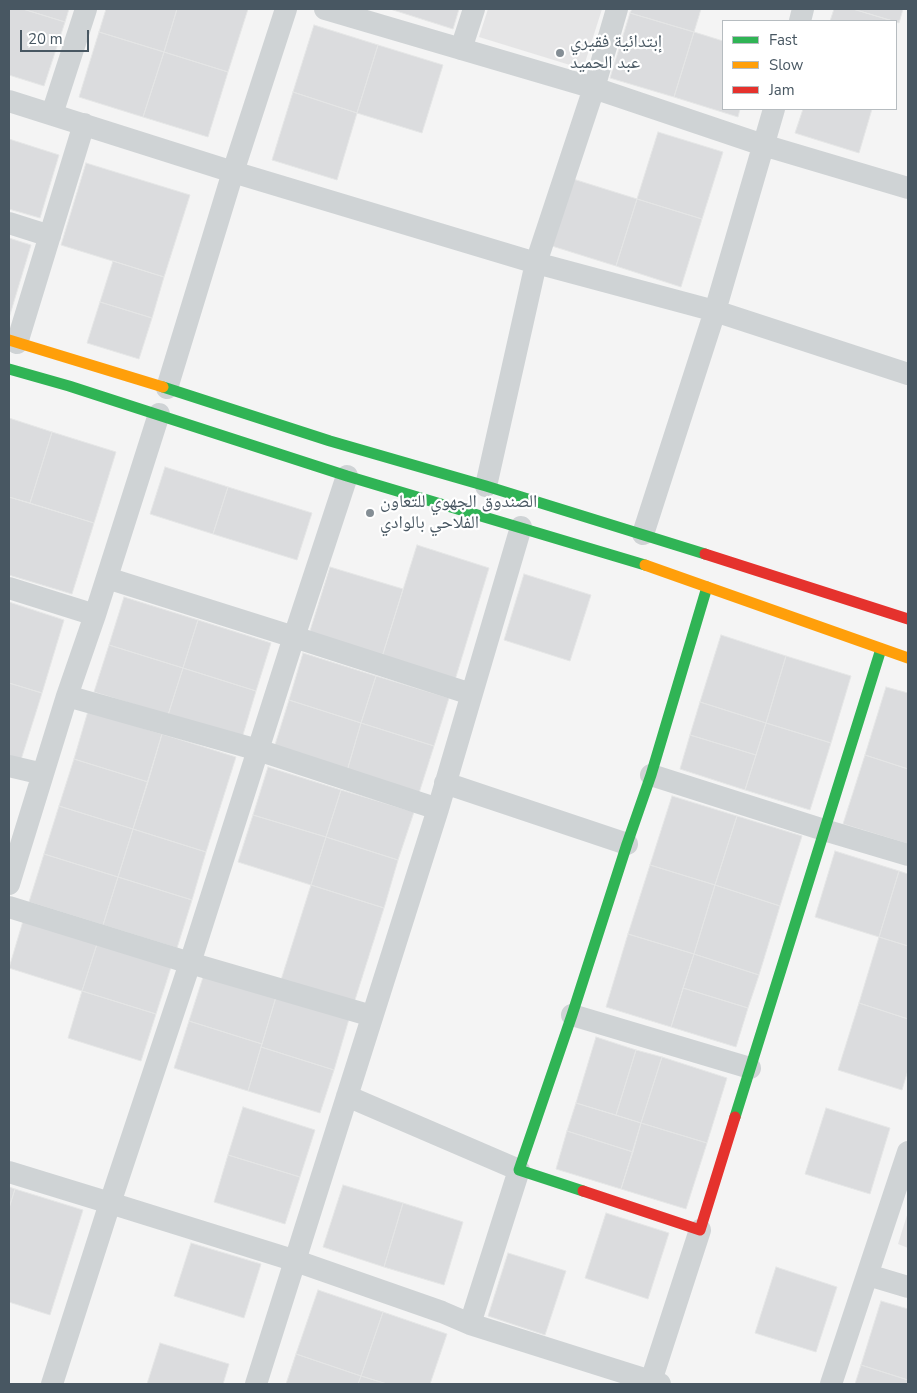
<!DOCTYPE html>
<meta charset="utf-8">
<style>
body{margin:0}
#map{position:relative;width:917px;height:1393px;overflow:hidden;background:#f4f4f4;font-family:"Nunito Sans",sans-serif}
canvas{display:block}
.frame{position:absolute;inset:0;border:10px solid #485762;pointer-events:none}
.legend{position:absolute;left:722px;top:20px;width:175px;height:90px;box-sizing:border-box;background:#fff;border:1px solid #b6bcc0;margin:0;padding:6px 9px;list-style:none;font-size:15px;color:#485762}
.legend li{display:flex;align-items:center;gap:10px;height:25px}
.legend b{width:25px;border:1px solid #b6bcc0}
.scale{position:absolute;left:20px;top:30px;width:69px;height:22px;box-sizing:border-box;border:2px solid #485762;border-top:0;padding-left:6px;font-size:15px;line-height:18px;white-space:nowrap;color:#485762;-webkit-text-stroke:4px #fff;paint-order:stroke}
</style>
<div id="map">
<canvas width="917" height="1393"></canvas>
<div class="frame"></div>
<ul class="legend">
<li><b style="height:6px;background:#30b455"></b>Fast</li>
<li><b style="height:6px;background:#ff9f0a"></b>Slow</li>
<li><b style="height:6px;background:#e5322d"></b>Jam</li>
</ul>
<div class="scale">20 m</div>
</div>
<script>
const g = document.querySelector('canvas').getContext('2d');
g.lineJoin = 'round';
function fillPath(path, color) { g.fillStyle = color; g.fill(path, 'evenodd'); }
const shape = rows => new Path2D(rows.map(r => 'M' + r).join(''));
function trace(path, color, width, dash) { g.strokeStyle = color; g.lineWidth = width; g.lineCap = dash ? 'butt' : 'round'; g.setLineDash(dash || []); g.stroke(path); }
function label(font, color, halo, rows, align = 'center') {
  g.font = font + ' "Nunito Sans","Noto Naskh Arabic",sans-serif'; g.lineWidth = 4.5; g.setLineDash([]); g.textBaseline = 'middle'; g.strokeStyle = halo; g.fillStyle = color; for (const [text, x, y, turn = 0] of rows) {
    g.save(); g.translate(x, y); g.rotate((+turn || 0) * Math.PI / 180); g.textAlign = isNaN(turn) ? turn : align; if (halo) g.strokeText(text, 0, 0); g.fillText(text, 0, 0); g.restore();
  }
}
fillPath(shape([
 [488,9,602,9,583,69,479,37],
 [908,1212,908,1248,898,1244]
]), '#e5e5e6');
const building = shape([
 [9,9,23,9,65,22,44,86,9,75,9,9],
 [23,9,69,9,65,22,23,9],
 [106,9,177,9,164,52,99,32,106,9],
 [177,9,248,9,228,72,164,52,177,9],
 [390,9,459,9,453,29,390,9],
 [632,9,701,9,694,32,630,13,632,9],
 [834,9,853,9,893,21,830,21,834,9],
 [853,9,903,9,899,23,853,9],
 [630,13,694,32,674,97,610,78,630,13],
 [314,25,378,45,357,113,293,92,314,25],
 [99,32,164,52,143,117,79,97,99,32],
 [694,32,723,41,723,109,740,109,738,117,674,97,694,32],
 [378,45,443,65,422,133,357,113,378,45],
 [164,52,228,72,208,137,143,117,164,52],
 [293,92,357,113,337,180,272,160,293,92],
 [803,109,872,109,859,153,795,133,803,109],
 [658,132,723,152,702,219,637,199,658,132],
 [9,139,59,155,40,218,9,209,9,139],
 [86,163,190,195,164,277,61,245,86,163],
 [573,179,637,199,616,266,552,246,573,179],
 [637,199,702,219,681,287,616,266,637,199],
 [9,238,31,245,9,318,9,238],
 [113,261,164,277,152,318,100,302,113,261],
 [100,302,152,318,139,359,87,343,100,302],
 [9,418,52,432,30,503,9,497,9,418],
 [52,432,116,452,94,523,30,503,52,432],
 [165,467,228,487,213,534,150,514,165,467],
 [228,487,312,513,297,560,213,534,228,487],
 [9,497,94,523,72,594,9,575,9,497],
 [417,545,489,568,455,680,382,657,417,545],
 [330,567,403,589,382,657,309,634,330,567],
 [524,574,591,595,570,661,504,640,524,574],
 [124,597,198,620,183,668,109,645,124,597],
 [9,602,64,620,42,693,9,683,9,602],
 [198,620,271,643,256,691,183,668,198,620],
 [721,635,786,656,766,723,700,702,721,635],
 [109,645,183,668,168,715,94,692,109,645],
 [303,653,376,676,361,723,289,700,303,653],
 [786,656,851,676,831,743,766,723,786,656],
 [183,668,256,691,242,738,168,715,183,668],
 [376,676,449,698,434,746,361,723,376,676],
 [9,683,42,693,19,766,9,763,9,683],
 [886,687,908,693,908,769,865,755,886,687],
 [289,700,361,723,347,771,274,748,289,700],
 [700,702,766,723,756,755,690,735,700,702],
 [88,711,162,734,148,782,74,759,88,711],
 [361,723,434,746,419,793,347,771,361,723],
 [766,723,831,743,810,810,745,790,766,723],
 [162,734,236,757,206,852,133,829,162,734],
 [690,735,756,755,745,790,680,769,690,735],
 [865,755,908,769,908,844,843,824,865,755],
 [74,759,148,782,133,829,59,806,74,759],
 [268,767,341,790,326,837,253,815,268,767],
 [341,790,414,812,398,860,326,837,341,790],
 [672,796,737,816,715,885,650,865,672,796],
 [59,806,133,829,118,877,44,854,59,806],
 [253,815,326,837,311,885,238,862,253,815],
 [737,816,802,836,780,906,715,885,737,816],
 [133,829,206,852,192,900,118,877,133,829],
 [326,837,398,860,384,908,311,885,326,837],
 [835,851,899,871,879,937,815,917,835,851],
 [44,854,118,877,103,925,29,902,44,854],
 [650,865,715,885,694,954,628,934,650,865],
 [899,871,908,874,908,946,879,937,899,871],
 [118,877,192,900,177,948,103,925,118,877],
 [311,885,384,908,354,1003,281,980,311,885],
 [715,885,780,906,759,975,694,954,715,885],
 [23,921,97,944,82,991,9,968,23,921],
 [628,934,694,954,671,1027,606,1007,628,934],
 [879,937,908,946,908,1019,859,1003,879,937],
 [97,944,171,967,156,1014,82,991,97,944],
 [694,954,759,975,748,1008,683,988,694,954],
 [204,974,276,997,262,1044,189,1021,204,974],
 [683,988,748,1008,736,1047,671,1027,683,988],
 [82,991,156,1014,141,1061,68,1038,82,991],
 [276,997,349,1019,334,1070,261,1047,276,997],
 [859,1003,908,1019,908,1070,902,1090,838,1070,859,1003],
 [189,1021,262,1044,248,1091,174,1068,189,1021],
 [596,1037,636,1050,616,1115,576,1103,596,1037],
 [261,1047,334,1070,320,1113,248,1091,261,1047],
 [636,1050,662,1057,641,1123,616,1115,636,1050],
 [662,1057,727,1078,707,1143,641,1123,662,1057],
 [576,1103,641,1123,633,1152,567,1131,576,1103],
 [243,1107,315,1130,300,1177,228,1155,243,1107],
 [826,1108,890,1128,870,1194,805,1174,826,1108],
 [641,1123,707,1143,686,1209,621,1189,641,1123],
 [567,1131,633,1152,621,1189,556,1169,567,1131],
 [228,1155,300,1177,285,1224,214,1202,228,1155],
 [343,1185,403,1203,384,1267,323,1247,343,1185],
 [9,1187,15,1189,9,1208,9,1187],
 [15,1189,83,1210,50,1315,9,1302,9,1208,15,1189],
 [403,1203,463,1222,444,1285,384,1267,403,1203],
 [606,1213,669,1233,648,1299,585,1278,606,1213],
 [191,1243,261,1264,244,1318,174,1296,191,1243],
 [508,1253,566,1271,545,1335,488,1316,508,1253],
 [776,1267,837,1287,816,1352,755,1333,776,1267],
 [318,1290,383,1312,361,1376,296,1354,318,1290],
 [881,1301,908,1309,908,1380,861,1365,881,1301],
 [383,1312,447,1334,430,1384,387,1384,361,1376,383,1312],
 [160,1343,229,1364,223,1384,147,1384,160,1343],
 [296,1354,361,1376,358,1384,286,1384,296,1354],
 [861,1365,908,1380,908,1384,855,1384,861,1365],
 [361,1376,387,1384,358,1384,361,1376]
]);
fillPath(building, '#dbdcde');
trace(building, '#e5e6e6', 1);
trace(shape([
 [325,9,594,88,763,145,908,188],
 [800,21,803,9],
 [461,49,474,9],
 [9,101,233,172,536,263,715,311,908,374],
 [52,114,86,9],
 [9,223,50,236],
 [17,343,84,124],
 [167,388,233,172,286,9],
 [347,476,294,637,190,963,372,1016],
 [486,486,536,263,594,88,617,9],
 [643,534,715,311,774,109],
 [107,578,294,637,471,694],
 [9,588,95,615,159,414],
 [67,696,258,750,438,809],
 [9,766,43,774],
 [651,775,824,830,908,855],
 [445,783,627,844],
 [9,884,67,696,95,615],
 [9,907,190,963,110,1203,296,1261,442,1312,470,1324,660,1384],
 [572,1015,750,1068],
 [347,1096,519,1170,470,1324],
 [9,1172,110,1203,52,1384],
 [868,1275,908,1287],
 [651,1381,700,1230],
 [256,1384,438,809,521,527],
 [831,1384,908,1152]
]), '#cfd3d5', 22);
trace(shape([
 [9,369,69,386,347,476,645,565],
 [163,387,330,441,486,486,705,554],
 [735,1117,881,649],
 [583,1191,519,1170,572,1015,627,844,651,775,707,587]
]), '#30b455', 11);
trace(shape([
 [9,340,163,387],
 [645,565,908,658]
]), '#ff9f0a', 11);
trace(shape([
 [705,554,908,619],
 [583,1191,700,1230,735,1117]
]), '#e5322d', 11);
for (const [x, y, r, color] of [
 [560,53,5,"#848e95"],
 [370,513,5,"#848e95"]
]) { const dot = new Path2D(); dot.arc(x, y, r, 0, 2 * Math.PI); g.fillStyle = color; g.fill(dot); trace(dot, '#fff', 2); }
label('18px', '#485762', '#fff', [
 ["إبتدائية فقيري",570,43],
 ["عبد الحميد",570,64],
 ["الصندوق الجهوي للتعاون",380,503],
 ["الفلاحي بالوادي",380,524]
], 'left');
</script>
